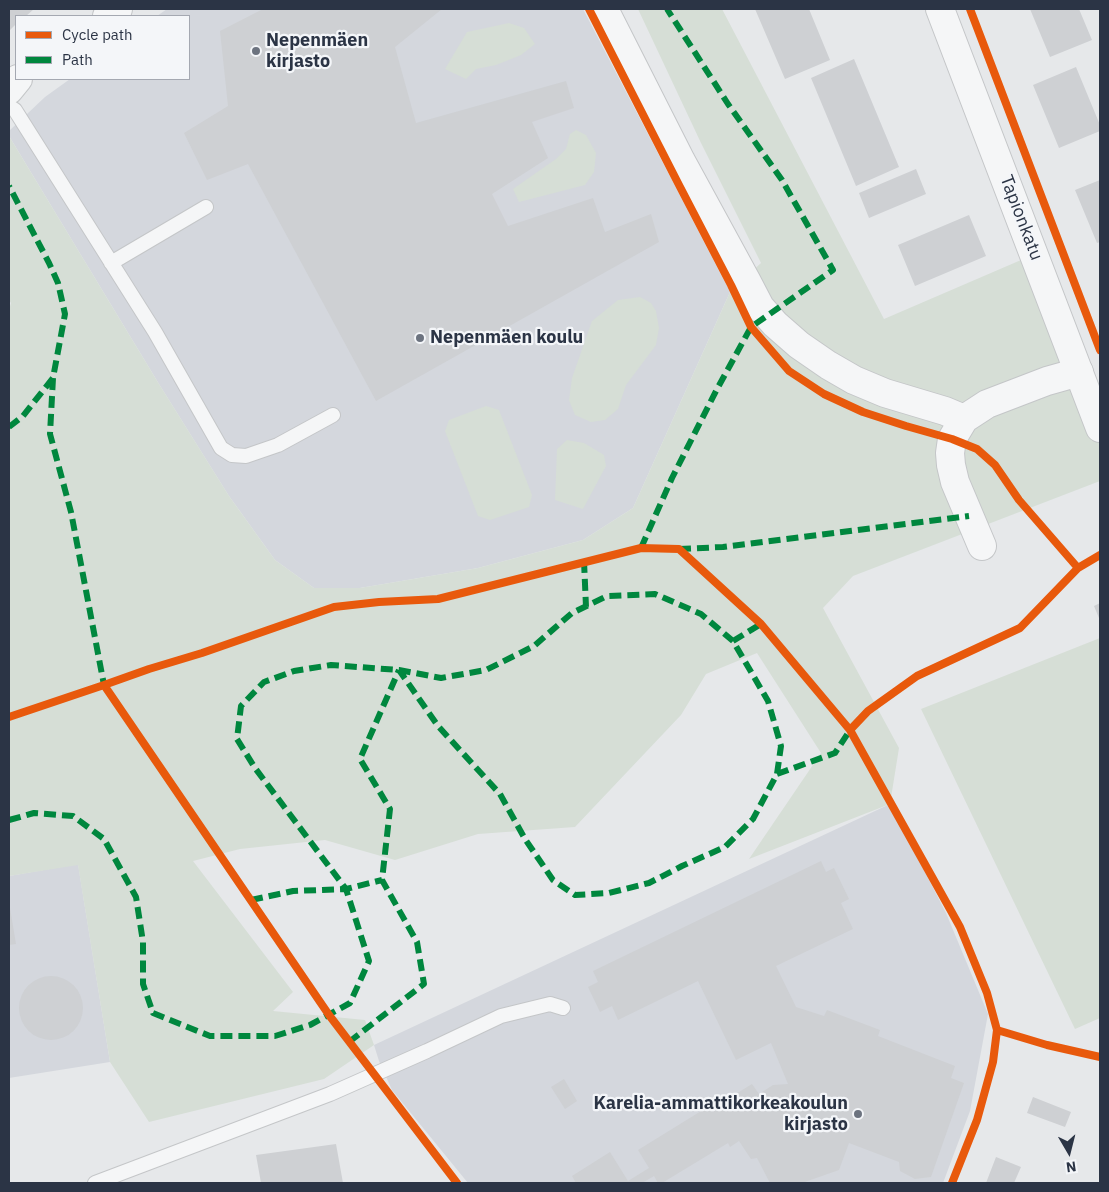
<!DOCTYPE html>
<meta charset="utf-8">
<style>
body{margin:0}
#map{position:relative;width:1109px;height:1192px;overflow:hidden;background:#e6e8ea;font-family:"IBM Plex Sans",sans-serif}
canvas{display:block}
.frame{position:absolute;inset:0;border:10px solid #2b3445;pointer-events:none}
.legend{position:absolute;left:15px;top:15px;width:175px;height:65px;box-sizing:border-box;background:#f4f6f9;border:1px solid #a4a8b1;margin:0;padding:6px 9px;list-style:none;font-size:15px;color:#2b3445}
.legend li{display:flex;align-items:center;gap:10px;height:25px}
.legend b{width:25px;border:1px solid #a4a8b1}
.north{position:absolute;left:1044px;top:1127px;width:50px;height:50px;-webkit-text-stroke:4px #f4f6f9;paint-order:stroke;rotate:172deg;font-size:14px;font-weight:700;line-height:20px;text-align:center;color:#2b3445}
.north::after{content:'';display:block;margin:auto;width:18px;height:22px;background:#2b3445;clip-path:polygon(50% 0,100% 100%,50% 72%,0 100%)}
</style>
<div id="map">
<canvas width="1109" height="1192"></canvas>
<div class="frame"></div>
<ul class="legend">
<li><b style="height:6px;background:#e8590c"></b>Cycle path</li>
<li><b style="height:6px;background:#00873e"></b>Path</li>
</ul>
<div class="north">N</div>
</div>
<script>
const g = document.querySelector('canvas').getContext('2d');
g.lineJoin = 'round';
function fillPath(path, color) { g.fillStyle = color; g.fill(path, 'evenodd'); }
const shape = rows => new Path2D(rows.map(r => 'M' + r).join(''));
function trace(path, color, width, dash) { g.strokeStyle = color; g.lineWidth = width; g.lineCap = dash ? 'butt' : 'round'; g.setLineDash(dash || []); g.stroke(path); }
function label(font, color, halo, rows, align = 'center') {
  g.font = font + ' "IBM Plex Sans",sans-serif'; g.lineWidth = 4.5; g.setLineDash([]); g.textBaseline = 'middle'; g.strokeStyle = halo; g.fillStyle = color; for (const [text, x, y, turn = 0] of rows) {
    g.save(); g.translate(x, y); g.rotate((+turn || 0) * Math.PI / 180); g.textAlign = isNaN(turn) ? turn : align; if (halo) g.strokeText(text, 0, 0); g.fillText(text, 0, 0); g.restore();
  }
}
fillPath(shape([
 [167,9,583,9,730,292,633,508,583,540,478,568,360,588,314,588,275,560,229,496,159,384,9,136,9,131,45,97,70,79,189,79,189,16,157,16],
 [890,804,946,913,988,1014,970,1111,943,1183,468,1183,392,1090,379,1061,374,1045],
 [78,864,110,1062,9,1078,9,876]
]), '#d4d7dd');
fillPath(shape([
 [638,9,722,9,884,319,1028,257,1100,442,1100,481,853,576,823,608,899,748,890,804,749,859,821,753,757,653,706,674,681,715,575,827,478,834,395,860,325,840,240,849,193,861,293,992,273,1011,365,1020,374,1045,324,1079,149,1122,110,1062,78,865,9,876,9,310,11,303,9,300,9,136,159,384,229,496,275,560,314,588,360,588,478,568,583,540,633,508,730,292,761,263,701,143],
 [509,23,524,28,535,44,521,55,496,65,476,69,466,79,445,69,467,32],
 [576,130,586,135,596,153,594,172,585,185,519,202,513,189,556,159,566,149,570,134],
 [640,297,651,303,656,311,659,328,656,345,626,385,618,409,605,420,591,422,575,415,569,400,572,378,592,321,618,300],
 [486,406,499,410,532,495,529,507,490,520,478,516,445,431,449,420],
 [567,440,584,443,604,455,606,466,583,509,555,500,557,449],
 [1100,638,1100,1018,1075,1029,921,709]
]), '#d6ded6');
fillPath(shape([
 [9,9,34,9,26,16,16,16,16,24,9,31],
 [263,9,442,9,395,47,416,123,566,81,574,108,532,122,548,158,492,194,508,226,593,198,605,232,651,214,659,242,376,401,248,164,207,180,184,133,228,106,220,31],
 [755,9,809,9,830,60,785,79],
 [1030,9,1079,9,1092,40,1050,57],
 [854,59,899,167,856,186,811,78],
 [1076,67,1100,125,1100,131,1059,148,1033,85],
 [916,169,926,194,869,218,859,193],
 [1100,180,1100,242,1097,243,1075,190],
 [969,215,986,256,915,286,898,245],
 [1100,603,1100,617,1099,618,1094,606],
 [821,861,826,872,834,868,849,899,841,903,853,929,776,966,796,1007,824,1016,827,1010,880,1030,878,1036,955,1066,951,1078,964,1083,931,1177,915,1179,900,1171,899,1162,849,1143,839,1170,802,1183,770,1183,757,1158,751,1159,739,1141,730,1147,728,1143,662,1183,658,1183,654,1176,642,1183,576,1183,572,1176,610,1152,628,1181,649,1168,638,1150,706,1108,708,1111,752,1084,759,1094,773,1085,788,1084,771,1043,736,1060,698,981,618,1020,612,1006,600,1012,588,987,598,982,593,971],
 [9,902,16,944,9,945],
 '19 1008a32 32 0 1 1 64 0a32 32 0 1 1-64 0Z',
 [564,1079,577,1101,565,1109,551,1087],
 [1033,1097,1071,1112,1065,1127,1027,1113],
 [336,1144,343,1183,261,1183,256,1155],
 [996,1157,1021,1167,1014,1183,986,1183]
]), '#ced0d3');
const service = shape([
 [9,106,15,110,155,332,221,448,232,455,246,456,278,445,333,415],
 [111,263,206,207],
 [95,1183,330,1094,427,1051,501,1016,550,1004,563,1008]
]);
const minor = shape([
 [604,9,681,161,747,282,760,307,775,324,799,345,828,365,854,380,885,393,945,411,964,419],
 [107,16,118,9],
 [9,90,18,79],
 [982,546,955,482,951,465,950,453,952,439,964,419,987,404,1047,381,1079,372]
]);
const tertiary = shape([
 [940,9,1100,428]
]);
trace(service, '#c4c6c8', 16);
trace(minor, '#c4c6c8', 30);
trace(tertiary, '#c4c6c8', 30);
trace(service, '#f5f6f7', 14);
trace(minor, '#f5f6f7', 28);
trace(tertiary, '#f5f6f7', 28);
trace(shape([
 [53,378,50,434,71,512,104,685],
 [9,427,23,416,53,378,65,314,58,283,49,263,9,186],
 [641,548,672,478,716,391,751,327,833,270,782,180,728,104,667,9],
 [679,549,723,547,969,516],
 [584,561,586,607],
 [733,641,761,624],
 [777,774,835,753,850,730],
 [9,820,34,813,73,816,104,839,136,897,143,942,143,984,153,1013,210,1036,275,1036,310,1025,350,1003,369,961,346,889,255,768,237,739,241,706,264,682,294,671,331,665,399,670,441,678,486,670,534,646,572,613,607,596,655,594,701,614,733,641,768,701,781,746,777,774,753,819,725,847,682,866,649,883,609,893,575,895,553,880,525,839,500,794,438,726,399,670],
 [251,900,293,891,346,889,382,880],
 [349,1042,424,984,417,942,382,880,390,809,360,759,399,670]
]), '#00873e', 6, [12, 6]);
trace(shape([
 [589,9,679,185,731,285,751,327,789,371,824,394,863,412,906,426,952,439,977,449,995,465,1019,500,1078,568],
 [970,9,1100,350],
 [104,685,149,669,202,653,334,607,379,602,438,599,641,548,679,549,761,624,850,730,960,927,987,993,997,1030,993,1062,977,1120,952,1183],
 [9,717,104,685,329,1015,457,1183],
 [850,730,868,711,917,676,1020,628,1078,568,1100,555],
 [997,1030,1047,1045,1100,1057]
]), '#e8590c', 8);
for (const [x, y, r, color] of [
 [256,51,5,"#6c737f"],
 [420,338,5,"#6c737f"],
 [858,1114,5,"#6c737f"]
]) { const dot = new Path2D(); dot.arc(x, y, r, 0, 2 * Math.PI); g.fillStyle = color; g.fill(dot); trace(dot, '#f4f6f9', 2); }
label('bold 18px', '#2b3445', '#f4f6f9', [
 ["Nepenmäen",266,41],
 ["kirjasto",266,62],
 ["Nepenmäen koulu",430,338],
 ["Karelia-ammattikorkeakoulun",848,1104,"right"],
 ["kirjasto",848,1125,"right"]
], 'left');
label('18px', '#2b3445', '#f4f6f9', [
 ["Tapionkatu",1021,218,69]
]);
</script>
